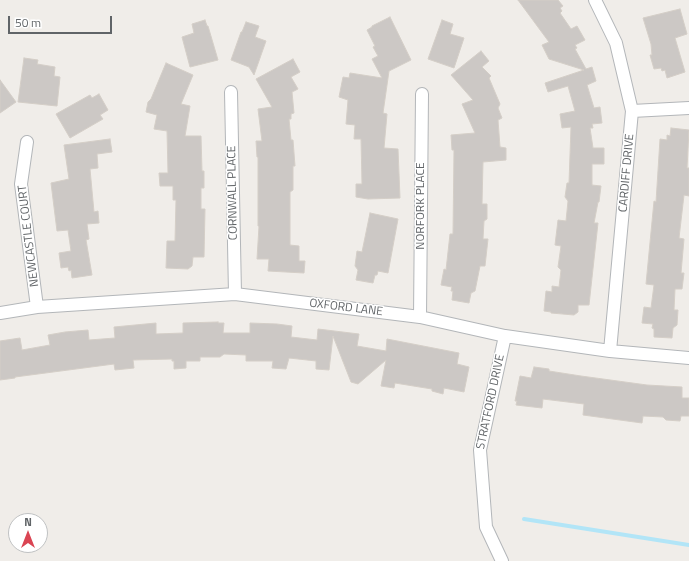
<!DOCTYPE html>
<style>
body{margin:0}
#map{position:relative;width:689px;height:561px;overflow:hidden;background:#f0ede9;font-family:"Titillium Web",sans-serif}
canvas{display:block}
.north{position:absolute;left:8px;top:513px;width:40px;height:40px;box-sizing:border-box;background:#fff;border:1px solid #bfc1c2;border-radius:50%;rotate:0deg;font-size:11px;font-weight:700;line-height:16px;text-align:center;color:#606467}
.north::after{content:'';display:block;margin:auto;width:14px;height:18px;background:#da4553;clip-path:polygon(50% 0,100% 100%,50% 72%,0 100%)}
.scale{position:absolute;left:8px;top:16px;width:104px;height:18px;box-sizing:border-box;border:2px solid #606467;border-top:0;padding-left:5px;font-size:12px;line-height:14px;white-space:nowrap;color:#606467;-webkit-text-stroke:3px #fff;paint-order:stroke}
</style>
<div id="map">
<canvas width="689" height="561"></canvas>
<div class="north">N</div>
<div class="scale">50 m</div>
</div>
<script>
const g = document.querySelector('canvas').getContext('2d');
g.lineJoin = 'round';
const shape = rows => new Path2D(rows.map(r => 'M' + r).join(''));
function trace(path, color, width, dash) { g.strokeStyle = color; g.lineWidth = width; g.lineCap = dash ? 'butt' : 'round'; g.setLineDash(dash || []); g.stroke(path); }
function fillPath(path, color) { g.fillStyle = color; g.fill(path, 'evenodd'); }
function label(font, color, halo, rows, align = 'center') {
  g.font = font + ' "Titillium Web",sans-serif'; g.lineWidth = 3; g.setLineDash([]); g.textBaseline = 'middle'; g.strokeStyle = halo; g.fillStyle = color; for (const [text, x, y, turn = 0] of rows) {
    g.save(); g.translate(x, y); g.rotate((+turn || 0) * Math.PI / 180); g.textAlign = isNaN(turn) ? turn : align; if (halo) g.strokeText(text, 0, 0); g.fillText(text, 0, 0); g.restore();
  }
}
trace(shape([
 [524,519,689,545]
]), '#b2e5f7', 4);
const building = shape([
 [518,0,558,0,563,6,560,8,562,11,560,13,571,29,577,26,585,40,575,45,577,48,575,49,586,69,592,67,596,81,587,85,594,108,600,107,602,123,592,124,593,128,590,128,593,148,604,148,604,164,592,164,592,185,601,186,599,202,598,202,594,223,598,223,589,305,578,305,578,312,574,315,551,313,551,312,544,311,546,291,552,292,552,286,559,287,561,270,558,267,561,246,555,245,558,220,566,221,568,201,565,197,567,183,569,183,571,127,562,128,560,114,575,111,568,86,548,92,545,83,584,70,549,59,542,45,549,42,518,0],
 [680,9,687,34,675,38,685,72,667,78,665,70,662,71,661,68,654,69,650,55,652,55,651,44,643,18,680,9],
 [390,17,411,60,389,71,383,113,387,114,384,148,398,149,400,198,368,199,356,197,356,184,362,184,361,139,354,139,355,125,346,124,348,100,339,97,343,77,349,78,350,73,382,78,372,59,378,56,373,47,375,46,367,30,372,27,372,26,390,17],
 [205,20,207,26,208,26,218,60,190,67,182,37,194,33,192,24,205,20],
 [442,20,453,24,450,34,464,38,454,68,428,59,442,20],
 [246,22,259,26,255,37,266,41,254,75,249,67,231,60,241,32,242,32,246,22],
 [481,51,489,61,482,67,491,76,489,78,500,104,498,108,502,118,498,120,500,147,506,148,506,160,483,162,482,204,487,204,487,219,484,221,483,239,488,239,485,266,480,266,475,291,471,293,469,303,452,300,453,291,451,291,452,287,441,285,444,269,446,270,450,234,453,234,454,150,452,150,451,135,475,133,462,104,473,100,451,75,481,51],
 [24,58,38,60,37,64,55,67,54,76,60,77,57,106,18,102,24,58],
 [293,59,300,72,291,77,298,89,292,92,294,113,291,114,291,119,289,119,291,140,293,140,295,166,293,166,293,190,290,192,290,245,299,246,299,261,305,261,304,273,268,271,269,259,257,259,259,226,258,226,258,157,257,157,256,141,262,141,258,109,272,107,256,79,293,59],
 [166,63,193,75,181,104,190,106,185,136,201,136,202,171,204,171,204,188,201,188,201,209,205,209,204,257,193,257,192,266,188,269,166,268,167,241,175,241,176,200,173,200,173,186,160,186,159,173,168,173,167,131,154,129,157,115,146,112,148,102,151,99,166,63],
 [0,80,16,102,0,113,0,80],
 [99,94,108,110,100,115,103,119,70,138,56,114,90,95,92,98,99,94],
 [671,128,689,130,687,168,689,168,689,196,684,195,679,238,684,239,681,273,684,273,682,289,675,289,674,310,678,310,677,325,673,328,672,338,654,337,654,329,652,328,653,324,642,323,644,307,651,308,654,285,646,284,654,201,656,202,660,139,667,140,667,135,670,136,671,128],
 [110,139,112,152,97,154,98,168,90,169,94,212,98,211,99,223,87,224,89,239,86,240,92,275,72,278,71,270,69,271,68,267,61,268,59,253,71,251,68,230,57,231,51,183,69,179,64,145,110,139],
 [370,213,398,219,388,273,378,271,377,275,375,275,373,283,356,280,358,270,355,266,357,251,362,252,370,213],
 [218,322,218,323,224,323,223,333,250,333,250,323,277,324,292,326,291,337,317,340,318,329,359,334,357,346,386,351,387,339,459,353,457,364,469,367,464,392,444,388,443,394,432,391,432,389,395,383,394,388,381,386,386,360,358,384,351,382,333,336,329,370,316,369,316,361,289,358,286,369,272,368,273,361,246,361,246,355,224,354,220,357,200,357,200,361,186,361,186,368,174,369,174,361,172,361,172,359,133,360,134,368,115,370,114,364,15,377,15,378,0,380,0,341,20,338,22,350,50,345,48,335,65,332,88,330,89,340,115,338,114,327,156,323,156,334,183,333,183,323,218,322],
 [534,367,549,369,549,371,581,376,647,385,682,387,682,398,689,398,689,416,681,416,680,421,666,420,663,417,643,416,642,423,583,415,584,404,543,399,542,408,516,405,517,401,515,401,520,376,531,378,534,367]
]);
fillPath(building, '#ccc8c5');
trace(building, '#d4cec7', 1);
const minor = shape([
 [595,0,616,43,632,111,610,351],
 [231,92,235,294],
 [632,111,689,108],
 [27,142,21,184,37,307],
 [0,313,37,307,235,294,420,317,505,336,610,351,689,358],
 [420,317,422,94],
 [502,561,486,527,480,450,505,336]
]);
trace(minor, '#b3b6b9', 14);
trace(minor, '#fff', 12);
label('12px', '#606467', '#fff', [
 ["CARDIFF DRIVE",627,173,-85],
 ["CORNWALL PLACE",233,193,-91],
 ["NORFORK PLACE",421,206,-90],
 ["NEWCASTLE COURT",29,236,-97],
 ["OXFORD LANE",346,308,7],
 ["STRATFORD DRIVE",491,402,-78]
]);
</script>
